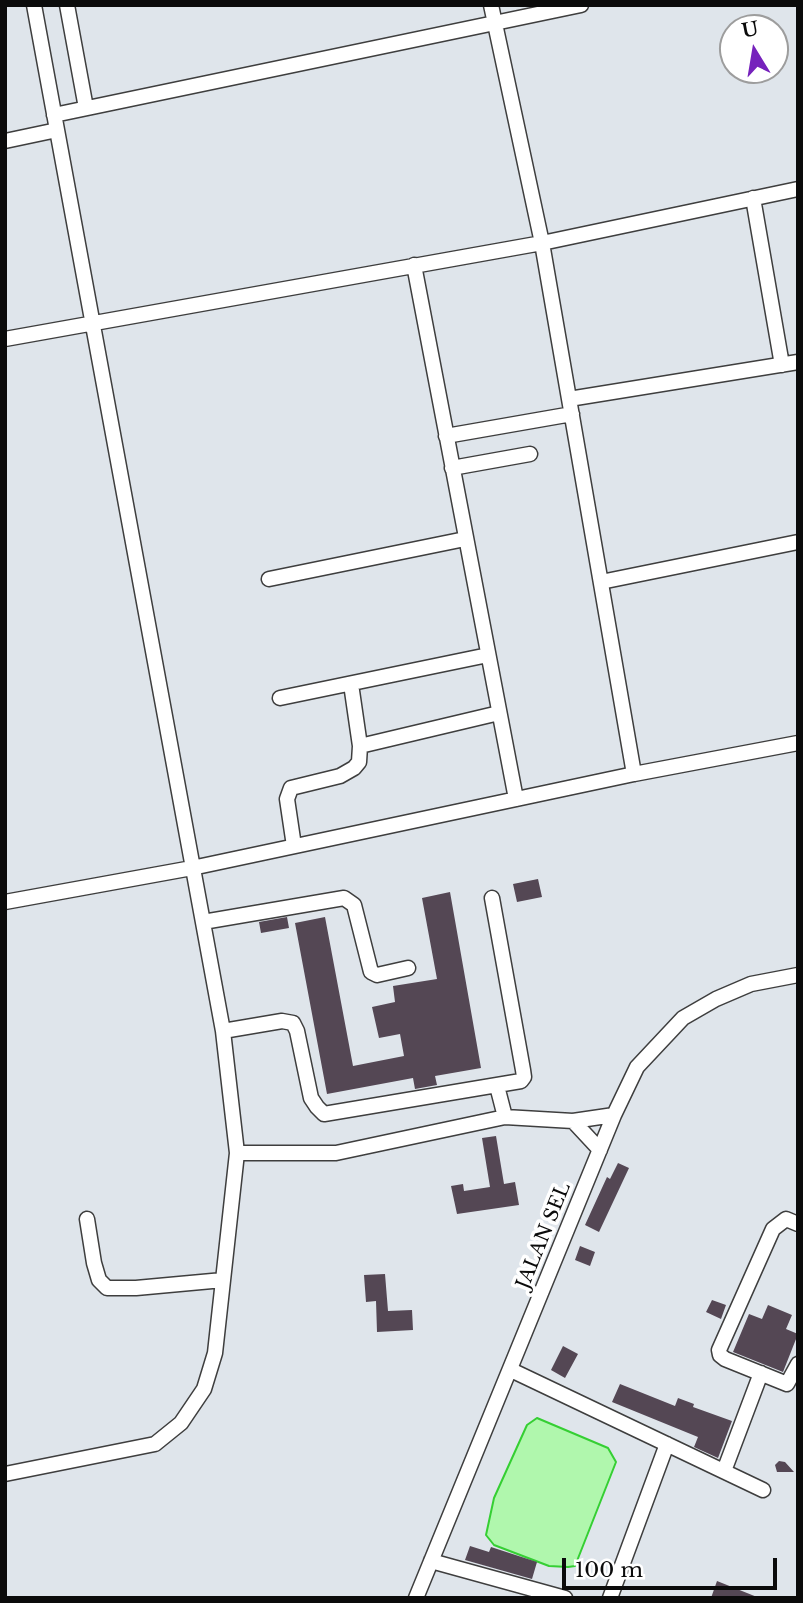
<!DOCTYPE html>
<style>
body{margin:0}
#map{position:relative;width:803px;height:1603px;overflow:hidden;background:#ffe9f6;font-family:"Libre Baskerville",serif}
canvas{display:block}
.frame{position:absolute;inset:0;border:7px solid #0b0b0b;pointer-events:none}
.north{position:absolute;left:719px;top:14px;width:70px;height:70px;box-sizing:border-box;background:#fff;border:2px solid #9d9d9d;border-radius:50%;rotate:349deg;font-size:19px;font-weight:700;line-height:28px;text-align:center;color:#0b0b0b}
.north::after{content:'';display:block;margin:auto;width:24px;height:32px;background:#7622bc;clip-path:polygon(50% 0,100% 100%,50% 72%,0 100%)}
.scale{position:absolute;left:562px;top:1558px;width:215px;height:32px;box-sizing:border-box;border:4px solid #0b0b0b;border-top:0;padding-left:9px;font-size:21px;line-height:24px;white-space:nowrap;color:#0b0b0b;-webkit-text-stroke:5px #fff;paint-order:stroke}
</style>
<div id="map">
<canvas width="803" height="1603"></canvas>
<div class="frame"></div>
<div class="north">U</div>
<div class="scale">100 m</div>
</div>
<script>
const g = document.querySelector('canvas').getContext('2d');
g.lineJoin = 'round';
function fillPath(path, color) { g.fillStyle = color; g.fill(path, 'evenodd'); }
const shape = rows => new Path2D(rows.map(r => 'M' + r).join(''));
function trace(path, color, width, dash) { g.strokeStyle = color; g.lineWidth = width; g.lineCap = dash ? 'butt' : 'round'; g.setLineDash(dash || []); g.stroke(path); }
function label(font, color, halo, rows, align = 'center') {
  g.font = font + ' "Libre Baskerville",serif'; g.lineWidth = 7; g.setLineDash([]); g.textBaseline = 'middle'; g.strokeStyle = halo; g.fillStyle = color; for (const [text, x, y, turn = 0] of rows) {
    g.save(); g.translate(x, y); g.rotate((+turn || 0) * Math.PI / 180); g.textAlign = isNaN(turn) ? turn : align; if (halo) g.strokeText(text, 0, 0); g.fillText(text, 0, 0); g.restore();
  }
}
fillPath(shape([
 [5,5,798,5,798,1598,5,1598],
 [733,28,775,28,775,70,733,70]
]), '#dfe5eb');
const water = shape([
 [537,1418,608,1448,616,1462,575,1566,568,1567,549,1566,494,1545,486,1535,494,1498,527,1425,537,1418]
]);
fillPath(water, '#b0f7ad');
trace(water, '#35cf33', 2);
fillPath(shape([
 [538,879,542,897,517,902,513,884],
 [450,892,481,1068,435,1076,437,1085,415,1089,413,1078,327,1094,295,923,325,917,353,1066,404,1056,400,1034,379,1038,372,1007,395,1002,393,986,437,979,422,898],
 [287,917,289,928,261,933,259,922],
 [496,1136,504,1184,515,1182,519,1205,457,1214,451,1186,463,1184,464,1191,490,1187,482,1138],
 [618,1163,629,1168,599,1232,585,1225,607,1177,610,1179],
 [580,1246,595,1252,590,1266,575,1260],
 [385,1274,388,1311,412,1310,413,1330,377,1332,376,1301,366,1302,364,1275],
 [712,1300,726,1305,721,1319,706,1312],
 [768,1305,792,1315,786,1329,798,1334,783,1372,733,1352,749,1314,762,1319],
 [563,1346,578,1354,565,1378,551,1370],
 [620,1384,675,1406,678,1398,694,1404,693,1407,732,1421,718,1458,694,1447,698,1437,612,1402],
 [779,1461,785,1462,794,1472,777,1472,775,1465],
 [470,1546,489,1552,491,1547,537,1562,532,1579,465,1560],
 [717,1581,757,1597,757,1598,711,1598]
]), '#544754');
const minor = shape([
 [67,5,86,108],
 [491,5,542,243,634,774],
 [54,115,581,5],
 [5,141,57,130],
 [753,198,782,365],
 [414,265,516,799],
 [5,339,542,243,798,189],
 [569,399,798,362],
 [446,436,572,414],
 [452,468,530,454],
 [269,579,465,539],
 [601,582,798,542],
 [280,698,488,655],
 [360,746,499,713],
 [294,846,287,799,291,788,340,776,354,768,359,762,360,746,351,684],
 [5,902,192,868,634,774,798,743],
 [203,922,344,898,354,905,371,972,377,975,408,968],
 [223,1031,282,1021,293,1023,297,1031,311,1098,317,1107,324,1114,521,1081,524,1077,523,1070,492,898],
 [497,1086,505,1117],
 [573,1121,600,1150],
 [237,1153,336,1153,505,1117,573,1121,614,1115],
 [87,1219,94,1263,99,1280,107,1288,136,1288,223,1280],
 [798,1224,786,1219,773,1229,719,1350,720,1355,725,1359,787,1384,798,1364],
 [511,1370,763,1490],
 [724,1471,761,1373],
 [5,1474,155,1444,181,1423,204,1389,215,1353,237,1153,223,1031,34,5],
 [431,1561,565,1598],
 [416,1598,614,1115,637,1067,683,1018,716,999,751,984,798,975],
 [610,1598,667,1444]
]);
trace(minor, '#3e3e3e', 17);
trace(minor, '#fff', 14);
label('19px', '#0b0b0b', '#fff', [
 ["JALAN SEL",544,1236,-68]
]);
</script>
